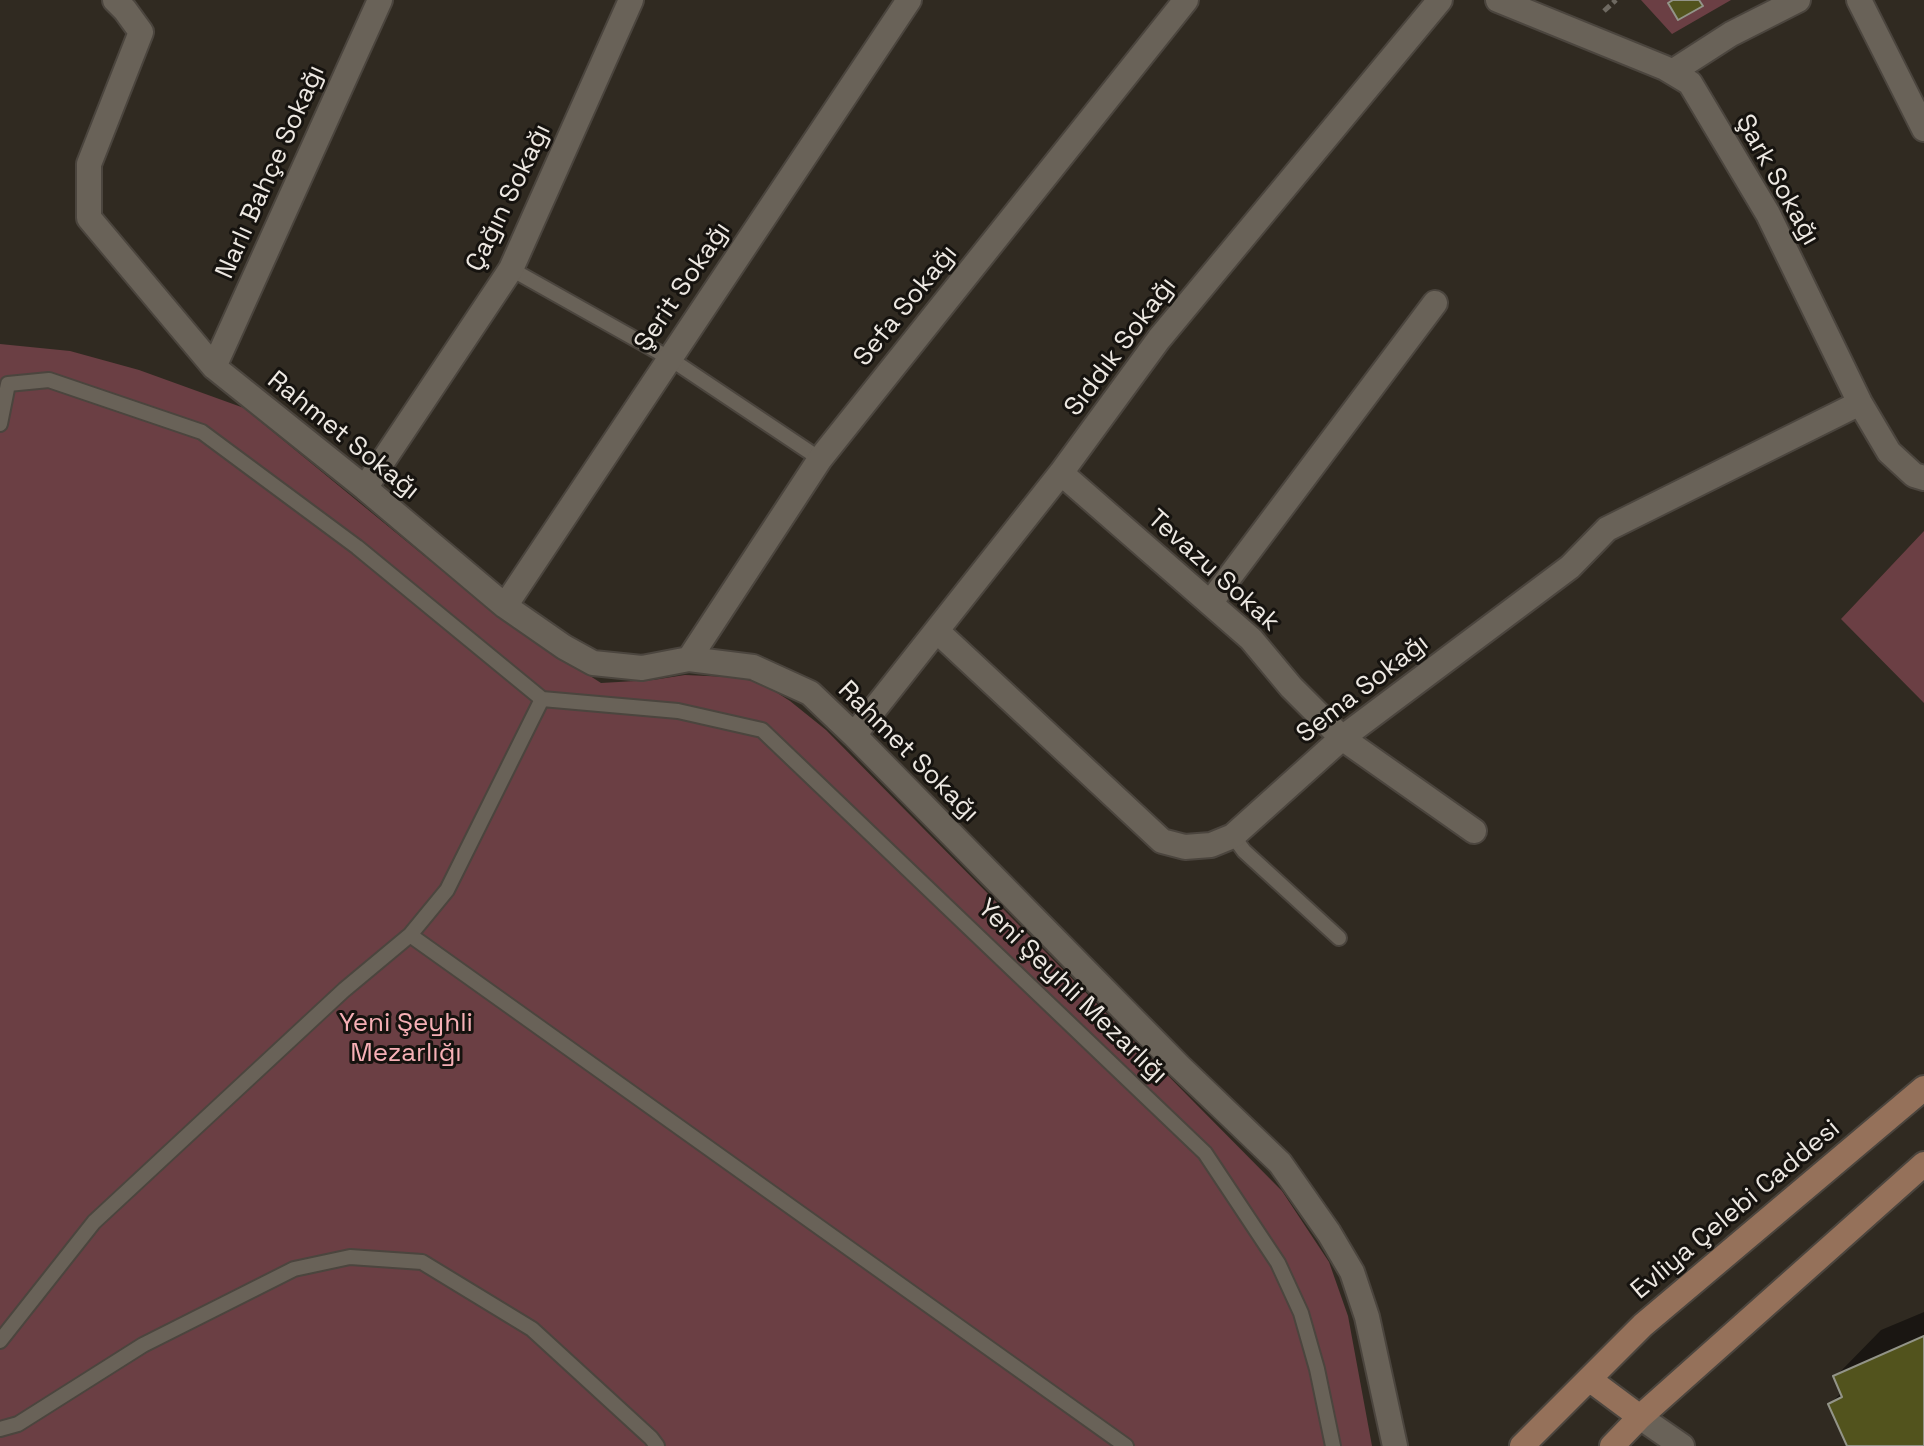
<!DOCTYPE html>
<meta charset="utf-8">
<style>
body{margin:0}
canvas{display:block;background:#302a21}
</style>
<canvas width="1924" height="1446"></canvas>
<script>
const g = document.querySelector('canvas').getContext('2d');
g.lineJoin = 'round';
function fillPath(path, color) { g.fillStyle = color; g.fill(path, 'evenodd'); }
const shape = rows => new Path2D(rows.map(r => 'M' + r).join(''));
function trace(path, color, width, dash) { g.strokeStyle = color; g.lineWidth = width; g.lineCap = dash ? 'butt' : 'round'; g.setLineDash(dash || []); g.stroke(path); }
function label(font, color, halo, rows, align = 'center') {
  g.font = font + ' "Space Grotesk",sans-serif'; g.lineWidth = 6; g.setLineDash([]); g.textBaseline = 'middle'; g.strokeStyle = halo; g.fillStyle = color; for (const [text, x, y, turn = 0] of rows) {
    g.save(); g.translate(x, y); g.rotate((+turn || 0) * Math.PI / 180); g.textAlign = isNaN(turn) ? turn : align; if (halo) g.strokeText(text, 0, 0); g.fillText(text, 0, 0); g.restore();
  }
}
fillPath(shape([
 [1641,0,1731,0,1672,34],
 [0,344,70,351,139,370,244,408,428,559,514,627,601,683,653,680,685,675,729,677,760,682,790,701,826,730,1282,1191,1329,1262,1348,1316,1372,1446,0,1446],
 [1924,531,1924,703,1841,619]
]), '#6b3f44');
fillPath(shape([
 [1924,1312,1924,1446,1849,1446,1830,1404,1842,1392,1836,1376,1881,1330]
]), '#0007');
const building = shape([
 [1673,0,1699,0,1703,6,1678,20,1668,3,1673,0],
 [1924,1336,1924,1446,1847,1446,1828,1404,1842,1397,1833,1376,1924,1336]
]);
fillPath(building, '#52531d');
trace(building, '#939488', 2);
const lane = shape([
 [511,269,669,358,820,459],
 [0,424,8,384,49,380,202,432,357,547,542,699,678,711,762,730,1205,1153,1278,1263,1301,1313,1317,1369,1333,1446],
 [1233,836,1244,851,1339,938],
 [410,935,1126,1446],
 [0,1341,94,1222,344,990,410,935,447,890,542,699],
 [0,1429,18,1424,143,1345,294,1269,350,1257,422,1262,532,1329,651,1438,657,1446]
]);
const street = shape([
 [115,0,125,10,141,32,89,164,89,218,214,367,365,488,505,606,564,647,593,663,642,668,689,659,753,667,810,693,854,735,1179,1066,1280,1163,1329,1233,1352,1272,1367,1317,1395,1446],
 [1498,0,1665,68,1690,83,1768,214,1860,403,1889,452,1914,475,1924,478],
 [1859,0,1924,129],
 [1672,72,1731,34,1798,0],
 [214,367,380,0],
 [1061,473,1251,639,1291,687,1342,738,1474,831],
 [365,488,511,269,631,0],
 [1210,603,1435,303],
 [505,606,909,0],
 [937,631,1162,841,1185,847,1211,845,1233,836,1342,738,1570,567,1607,529,1860,403],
 [689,659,820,459,1186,0],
 [854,735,1061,473,1159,339,1440,0],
 [1640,1417,1682,1446]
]);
const secondary = shape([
 [1589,1379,1640,1417],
 [1522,1446,1643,1325,1924,1088],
 [1612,1446,1640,1417,1924,1164]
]);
trace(lane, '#4b453e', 18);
trace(street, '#4b453e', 28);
trace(secondary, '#4b453e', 28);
trace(shape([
 [1604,11,1616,0]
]), '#6e6961', 5, [8, 4]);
trace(lane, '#696258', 14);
trace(street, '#696258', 24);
trace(secondary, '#95715a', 24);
label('26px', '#ede8e2', '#16130f', [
 ["Narlı Bahçe Sokağı",271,172,-66],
 ["Şark Sokağı",1777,180,61],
 ["Çağın Sokağı",509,198,-64],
 ["Şerit Sokağı",683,287,-56],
 ["Sefa Sokağı",906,306,-51],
 ["Sıddık Sokağı",1121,347,-53],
 ["Rahmet Sokağı",343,436,39],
 ["Tevazu Sokak",1213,571,42],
 ["Sema Sokağı",1363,689,-38],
 ["Rahmet Sokağı",908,752,45],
 ["Yeni Şeyhli Mezarlığı",1072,992,44],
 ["Evliya Çelebi Caddesi",1736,1210,-40]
]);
label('26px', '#f7b0b6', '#16130f', [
 ["Yeni Şeyhli",406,1024],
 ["Mezarlığı",406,1054]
]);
</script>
